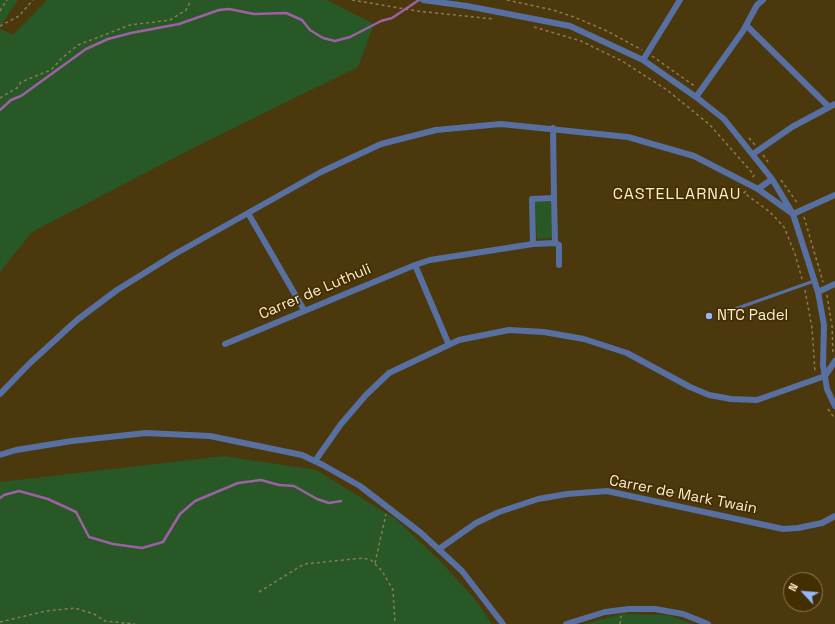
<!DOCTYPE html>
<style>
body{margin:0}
#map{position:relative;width:835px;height:624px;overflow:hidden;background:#4c380d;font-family:"Space Grotesk",sans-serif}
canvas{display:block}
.north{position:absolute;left:783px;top:572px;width:40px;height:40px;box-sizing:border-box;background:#422e01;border:1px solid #8d7b54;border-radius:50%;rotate:296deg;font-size:11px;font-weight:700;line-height:16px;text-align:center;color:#feeed0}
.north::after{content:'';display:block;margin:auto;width:14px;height:18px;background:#92b7fd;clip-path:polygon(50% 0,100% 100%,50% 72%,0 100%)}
</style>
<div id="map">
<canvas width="835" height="624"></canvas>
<div class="north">N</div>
</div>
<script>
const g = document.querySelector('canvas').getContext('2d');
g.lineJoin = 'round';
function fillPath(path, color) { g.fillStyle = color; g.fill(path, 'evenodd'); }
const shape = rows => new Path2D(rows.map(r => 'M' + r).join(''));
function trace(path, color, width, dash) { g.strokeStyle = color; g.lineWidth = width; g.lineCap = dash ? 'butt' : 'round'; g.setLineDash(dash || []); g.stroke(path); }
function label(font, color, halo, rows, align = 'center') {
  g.font = font + ' "Space Grotesk",sans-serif'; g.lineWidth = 3.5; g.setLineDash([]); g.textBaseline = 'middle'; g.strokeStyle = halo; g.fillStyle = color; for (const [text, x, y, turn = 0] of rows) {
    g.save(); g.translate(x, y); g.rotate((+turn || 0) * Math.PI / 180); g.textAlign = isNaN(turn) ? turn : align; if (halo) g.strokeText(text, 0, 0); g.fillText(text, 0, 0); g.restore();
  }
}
fillPath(shape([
 [0,0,18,0,0,27],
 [47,0,327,0,374,24,358,67,199,145,32,232,0,272,0,29,13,35],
 [535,202,551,202,552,238,537,239],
 [224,456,316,470,396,519,441,562,474,598,492,624,0,624,0,482],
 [622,614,668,615,692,624,584,624]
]), '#285826');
trace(shape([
 [0,110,11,100,21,96,86,49,108,39,131,33,179,24,219,10,229,9,254,14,286,13,302,20,310,30,323,38,335,41,350,37,381,21,392,18,419,0],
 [0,498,4,495,19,491,48,499,76,512,89,537,113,544,142,548,163,542,180,514,195,501,238,483,261,480,279,485,294,486,317,499,329,503,341,501]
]), '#9d60a5', 2.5);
trace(shape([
 [352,0,417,11,493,19],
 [507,0,553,10,574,17,607,31,642,50],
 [0,11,7,0],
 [0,26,19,16,33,0],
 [534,27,581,41,622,61,667,90,710,125,754,175,752,179],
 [652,56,696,87],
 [0,98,17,88,21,82,51,70,62,58,78,45,130,25,170,20,186,10,191,0],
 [749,138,755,145],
 [763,155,768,162],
 [781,180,798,204],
 [746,191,744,193,770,212,784,227,795,254,802,279],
 [804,217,823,282],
 [805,290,812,328,815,372],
 [827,295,831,321],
 [832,325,833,355],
 [828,409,835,419],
 [375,563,386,514],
 [259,592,304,564,363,558,371,560,382,571,393,590,395,624],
 [0,622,46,611,75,608,94,614,105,621,135,624],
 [620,624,621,616]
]), '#8d7a54', 1.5, [3, 3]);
trace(shape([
 [718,315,814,281]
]), '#5770a1', 3);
trace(shape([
 [423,0,467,6,570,26,643,60,696,97,724,119,772,179,793,214,818,292,824,325,823,365,827,389,835,406],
 [746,25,829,107],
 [643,60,680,0],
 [696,97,743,31,757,5,763,0],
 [553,128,554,198],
 [753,154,792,127,835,104],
 [758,189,772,179],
 [248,213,304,310],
 [555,243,559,245,559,265],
 [415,265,449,345],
 [818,292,835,284],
 [225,344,415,265,430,260,533,244,555,243,554,198,532,199,533,244],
 [825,376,835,361],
 [0,394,29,364,77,320,117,290,175,254,321,172,381,144,436,130,501,124,628,137,694,156,758,189,793,214,835,195],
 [0,455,16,450,72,441,146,433,210,436,302,455,323,465,360,486,421,533,462,571,503,624],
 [315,461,341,424,366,395,389,373,459,340,509,330,544,332,584,339,627,353,690,387,709,395,731,399,757,400,825,376],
 [439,549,476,523,499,512,538,499,567,494,607,491,783,529,798,528,822,523,835,516],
 [566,624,605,612,629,609,655,609,683,614,708,624]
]), '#5770a1', 6);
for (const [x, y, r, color] of [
 [709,316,4,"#92b7fd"]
]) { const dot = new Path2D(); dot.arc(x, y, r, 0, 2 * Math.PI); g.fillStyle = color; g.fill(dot); trace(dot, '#422e01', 1.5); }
label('15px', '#feeed0', '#422e01', [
 ["Carrer de Luthuli",315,292,-23],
 ["Carrer de Mark Twain",683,495,11]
]);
label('15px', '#feeed0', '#422e01', [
 ["NTC Padel",717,316]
], 'left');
g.letterSpacing = '1px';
label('16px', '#feeed0', '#422e01', [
 ["CASTELLARNAU",677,195]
]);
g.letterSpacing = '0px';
</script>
